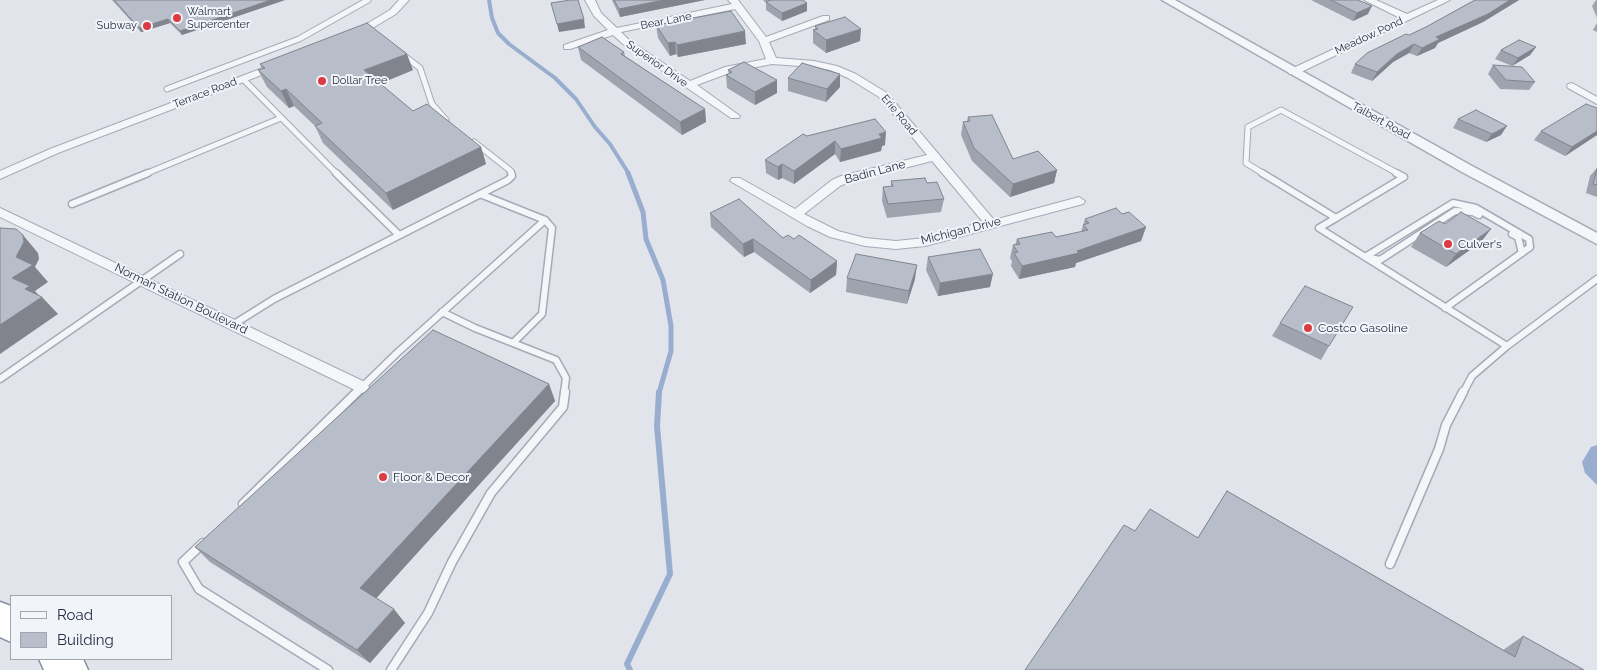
<!DOCTYPE html>
<style>
body{margin:0}
#map{position:relative;width:1597px;height:670px;overflow:hidden;background:#e1e4eb;font-family:Raleway,sans-serif}
canvas{display:block}
.legend{position:absolute;left:10px;top:595px;width:162px;height:65px;box-sizing:border-box;background:#f1f4f8;border:1px solid #a1a5b0;margin:0;padding:6px 9px;list-style:none;font-size:15px;color:#282f45}
.legend li{display:flex;align-items:center;gap:10px;height:25px}
.legend b{width:25px;border:1px solid #a1a5b0}
</style>
<div id="map">
<canvas width="1597" height="670"></canvas>
<ul class="legend">
<li><b style="height:6px;background:#f5f6f9"></b>Road</li>
<li><b style="height:14px;background:#b8bdca"></b>Building</li>
</ul>
</div>
<script>
const g = document.querySelector('canvas').getContext('2d');
g.lineJoin = 'round';
function fillPath(path, color) { g.fillStyle = color; g.fill(path, 'evenodd'); }
const shape = rows => new Path2D(rows.map(r => 'M' + r).join(''));
function trace(path, color, width, dash) { g.strokeStyle = color; g.lineWidth = width; g.lineCap = dash ? 'butt' : 'round'; g.setLineDash(dash || []); g.stroke(path); }
function label(font, color, halo, rows, align = 'center') {
  g.font = font + ' Raleway,sans-serif'; g.lineWidth = 4; g.setLineDash([]); g.textBaseline = 'middle'; g.strokeStyle = halo; g.fillStyle = color; for (const [text, x, y, turn = 0] of rows) {
    g.save(); g.translate(x, y); g.rotate((+turn || 0) * Math.PI / 180); g.textAlign = isNaN(turn) ? turn : align; if (halo) g.strokeText(text, 0, 0); g.fillText(text, 0, 0); g.restore();
  }
}
fillPath(shape([
 [1597,445,1597,485,1585,473,1582,462,1591,447]
]), '#99aecf');
trace(shape([
 [489,0,492,18,498,33,509,44,555,78,576,99,595,127,610,144,629,174]
]), '#99aecf', 4);
trace(shape([
 [628,173,643,212,646,239,663,280,671,326,671,351,659,393]
]), '#99aecf', 5);
trace(shape([
 [630,670,627,664,670,574,657,426,659,392]
]), '#99aecf', 6);
const serviceFar2 = shape([
 [402,54,420,68,432,104,446,120],
 [243,79,337,174],
 [167,89,299,39,368,0],
 [474,142,511,171,512,174],
 [145,174,281,118],
 [1264,174,1246,163,1248,127,1281,110,1399,174]
]);
const serviceFar1 = shape([
 [336,173,399,235],
 [1262,173,1336,218],
 [480,194,545,220,552,228,542,314,513,343],
 [72,204,148,173],
 [1336,218,1319,228,1507,346],
 [1336,218,1404,177,1396,173],
 [1512,234,1518,237,1522,253],
 [1365,257,1453,203,1476,208,1529,239,1530,247,1445,308],
 [1370,258,1380,260,1455,211,1473,212,1479,215],
 [442,312,475,328,556,360,566,378,564,393],
 [234,324,274,299,508,180,512,176,511,173],
 [0,379,180,254],
 [356,393,397,353,545,220],
 [1463,393,1472,376,1507,346,1597,279]
]);
const service = shape([
 [243,504,357,392],
 [203,543,183,562,199,589,328,670],
 [1390,564,1439,449,1446,425,1463,392],
 [391,670,428,613,452,562,491,493,563,407,565,392]
]);
const minor = shape([
 [399,0,409,0,396,14,359,36,353,36,353,32,390,10,399,0],
 [585,0,595,0,601,13,617,28,732,4,728,0,738,0,766,37,823,16,829,16,829,20,769,42,776,58,814,61,837,66,856,74,887,93,994,220,1079,197,1085,201,1083,204,925,246,896,249,865,246,830,237,807,226,730,181,732,178,740,178,795,209,832,180,841,176,927,155,879,97,848,78,830,70,814,67,772,64,732,72,697,85,740,116,739,118,731,118,623,44,613,35,570,49,564,49,564,45,608,30,594,16,585,0],
 [735,9,759,41,766,59,725,67,690,81,629,40,621,32,735,9],
 [932,161,983,222,925,238,896,241,865,238,838,231,804,214,840,186,849,182,932,161],
 [1364,0,1376,0,1407,14,1438,0,1450,0,1297,74,1289,74,1289,70,1400,18,1364,0],
 [276,63,281,66,280,68,58,153,0,179,0,171,50,149,276,63],
 [1572,83,1597,97,1597,104,1568,88,1567,86,1568,84,1572,83],
 [0,208,367,383,369,387,367,391,362,393,357,391,0,217,0,208]
]);
const tertiary = shape([
 [1162,0,1175,0,1472,166,1597,233,1597,244,1462,172,1162,0]
]);
const motorway = shape([
 [0,602,11,606,11,642,0,637,0,602],
 [39,659,83,659,88,670,44,670,39,659]
]);
trace(serviceFar2, '#a6aab6', 7);
trace(serviceFar1, '#a6aab6', 9);
trace(service, '#a6aab6', 11);
trace(minor, '#a6aab6', 2);
trace(tertiary, '#a6aab6', 3);
trace(motorway, '#878fa3', 3);
trace(serviceFar2, '#f5f6f9', 5);
trace(serviceFar1, '#f5f6f9', 6);
trace(service, '#f5f6f9', 8);
fillPath(minor, '#f5f6f9');
fillPath(tertiary, '#f5f6f9');
fillPath(motorway, '#fff');
fillPath(shape([
 [112,0,285,0,182,35,170,23,141,32],
 [612,0,705,0,620,17],
 [763,0,803,0,807,3,807,11,782,21,766,10,766,3],
 [1311,0,1358,0,1368,14,1353,21],
 [1475,0,1519,0,1483,22,1438,43,1435,48,1417,56,1409,53,1393,62,1372,81,1351,73,1355,64,1409,35,1426,27],
 [1596,0,1597,0,1597,18,1592,6],
 [1597,23,1597,32,1593,30],
 [656,25,746,44,678,57,676,54,670,56,658,38],
 [815,26,860,41,826,53,813,43,813,30,815,29],
 [578,47,624,52,625,56,705,109,706,122,682,135,581,60],
 [1536,47,1530,55,1512,66,1495,59,1501,50],
 [260,64,413,70,380,84,413,111,481,147,486,164,393,210,323,143,315,126,294,106,289,108,267,87,258,70,262,69],
 [1493,65,1535,82,1529,90,1500,89,1488,74],
 [728,70,777,93,755,105,727,88,726,75,729,74],
 [788,78,840,87,826,102,788,91],
 [1597,108,1597,135,1565,156,1534,140,1541,131],
 [968,117,1013,159,1057,170,1054,183,1010,197,972,161,961,135,963,122,967,121],
 [1458,119,1501,135,1486,142,1453,128],
 [807,136,885,145,882,146,881,151,840,162,835,154,794,184,782,178,778,180,766,173,765,160],
 [1597,168,1597,197,1586,193,1590,176],
 [891,181,927,183,944,199,941,212,887,218,882,201,883,187,891,187],
 [710,213,783,238,794,239,837,261,836,275,810,293,754,252,744,257,711,227],
 [1122,214,1146,227,1141,241,1076,263,1075,267,1019,279,1011,266,1012,261,1010,258,1013,245,1015,245,1017,239,1056,237,1081,232,1085,219],
 [1445,224,1481,242,1446,267,1411,247,1420,233],
 [928,257,990,287,938,296,926,270],
 [847,278,915,279,907,304,846,292],
 [1280,323,1329,346,1321,360,1272,336],
 [549,384,555,401,376,598,405,623,370,663,210,562,195,547],
 [1227,491,1503,650,1523,636,1584,670,1025,670,1135,531,1198,537]
]), '#9ea3ae');
fillPath(shape([
 [271,0,285,0,182,35,180,31],
 [664,0,705,0,620,17,619,9],
 [1510,0,1519,0,1483,22,1438,43,1435,48,1417,56,1422,48,1436,37],
 [807,3,807,11,782,21,782,13],
 [1372,6,1368,14,1353,21,1357,13],
 [168,19,170,23,141,32,139,28],
 [584,19,585,28,559,32,557,24],
 [861,29,860,41,826,53,826,40],
 [745,31,746,44,678,57,677,45],
 [675,42,676,54,670,56,668,43],
 [1414,44,1409,53,1393,62,1372,81,1377,72,1397,54],
 [1536,47,1530,55,1512,66,1518,58],
 [407,54,413,70,371,87,364,70],
 [840,74,840,87,826,102,827,89],
 [777,80,777,93,755,105,755,92],
 [286,89,294,106,289,108,281,91],
 [705,109,706,122,682,135,680,122],
 [1507,126,1501,135,1486,142,1492,134],
 [1597,131,1597,135,1565,156,1572,147],
 [886,132,885,145,882,146,881,151,840,162,841,149,879,134],
 [835,141,835,154,794,184,794,171],
 [481,147,486,164,393,210,386,193],
 [782,164,782,178,778,180,778,167],
 [1057,170,1054,183,1010,197,1013,184],
 [1146,227,1141,241,1076,263,1075,267,1019,279,1022,266,1077,251],
 [1491,229,1481,242,1446,267,1456,254],
 [23,235,38,253,39,259,35,267,48,282,35,291,41,298,42,297,58,314,0,354,0,325,12,278,16,257],
 [753,239,754,252,744,257,743,244],
 [837,261,836,275,810,293,811,280],
 [917,265,915,279,907,304,909,291],
 [993,274,990,287,938,296,940,283],
 [549,384,555,401,372,603,360,588],
 [394,609,405,623,370,663,357,650]
]), '#81848d');
const building = shape([
 [114,0,271,0,180,31,168,19,139,28,114,0],
 [570,0,578,0,584,19,557,24,551,3,570,0],
 [614,0,664,0,619,9,614,0],
 [771,0,803,0,807,3,782,13,766,2,771,0],
 [1331,0,1358,0,1372,6,1357,13,1331,0],
 [1475,0,1510,0,1488,14,1436,37,1440,39,1422,48,1414,44,1397,54,1377,72,1355,64,1367,53,1406,34,1409,35,1426,27,1464,6,1475,0],
 [731,11,745,31,677,45,675,42,668,43,656,25,731,11],
 [845,17,861,29,826,40,813,30,818,29,815,26,845,17],
 [367,23,407,54,364,70,413,111,427,104,481,147,386,193,315,126,322,123,286,89,281,91,258,70,265,68,260,64,367,23],
 [602,37,624,52,621,54,705,109,680,122,578,47,602,37],
 [1519,40,1536,47,1518,58,1501,50,1519,40],
 [744,62,777,80,755,92,726,75,732,72,728,70,744,62],
 [802,63,840,74,827,89,788,78,802,63],
 [1493,65,1522,67,1535,82,1506,80,1493,65],
 [1586,104,1597,108,1597,131,1572,147,1541,131,1586,104],
 [1476,110,1507,126,1492,134,1458,119,1476,110],
 [992,115,1013,159,1038,151,1057,170,1013,184,974,148,963,122,970,121,968,117,992,115],
 [875,119,886,132,879,134,882,138,841,149,835,141,794,171,782,164,778,167,765,160,803,134,807,136,875,119],
 [1597,169,1597,185,1593,184,1597,169],
 [925,178,927,183,937,182,944,199,888,204,883,187,893,186,891,181,925,178],
 [739,199,783,238,788,235,794,239,799,235,837,261,811,280,753,239,743,244,710,213,739,199],
 [1116,208,1122,214,1129,212,1146,227,1077,251,1079,253,1022,266,1014,253,1018,252,1013,245,1020,244,1017,239,1052,232,1056,237,1088,230,1083,225,1089,223,1085,219,1116,208],
 [1461,212,1491,229,1456,254,1420,233,1439,221,1445,224,1461,212],
 [0,228,16,229,23,235,24,242,16,257,33,265,12,278,30,286,25,289,42,297,0,325,0,228],
 [980,249,993,274,940,283,928,257,980,249],
 [856,254,917,265,909,291,847,278,856,254],
 [1305,286,1353,307,1329,346,1280,323,1305,286],
 [433,330,549,384,360,588,394,609,357,650,195,547,433,330],
 [1227,491,1515,657,1523,636,1584,670,1025,670,1124,525,1135,531,1150,509,1198,538,1227,491]
]);
fillPath(building, '#b8bdca');
trace(building, '#81848d', 1);
for (const [x, y, r, color] of [
 [177,18,5,"#db3b43"],
 [147,26,5,"#db3b43"],
 [322,81,5,"#db3b43"],
 [1448,244,5,"#db3b43"],
 [1308,328,5,"#db3b43"],
 [383,477,5,"#db3b43"]
]) { const dot = new Path2D(); dot.arc(x, y, r, 0, 2 * Math.PI); g.fillStyle = color; g.fill(dot); trace(dot, '#f1f4f8', 2); }
label('11px', '#282f45', '#f1f4f8', [
 ["Walmart",187,12],
 ["Supercenter",187,25],
 ["Subway",137,26,"right"],
 ["Dollar Tree",332,81]
], 'left');
label('11px', '#282f45', '#f1f4f8', [
 ["Bear Lane",666,21,-11],
 ["Meadow Pond",1369,36,-25],
 ["Superior Drive",657,64,35],
 ["Terrace Road",205,93,-21],
 ["Erie Road",899,115,50],
 ["Talbert Road",1381,121,29]
]);
label('12px', '#282f45', '#f1f4f8', [
 ["Badin Lane",875,172,-15],
 ["Michigan Drive",961,231,-14],
 ["Norman Station Boulevard",181,299,26]
]);
label('12px', '#282f45', '#f1f4f8', [
 ["Culver's",1458,244],
 ["Costco Gasoline",1318,328],
 ["Floor & Decor",393,477]
], 'left');
</script>
